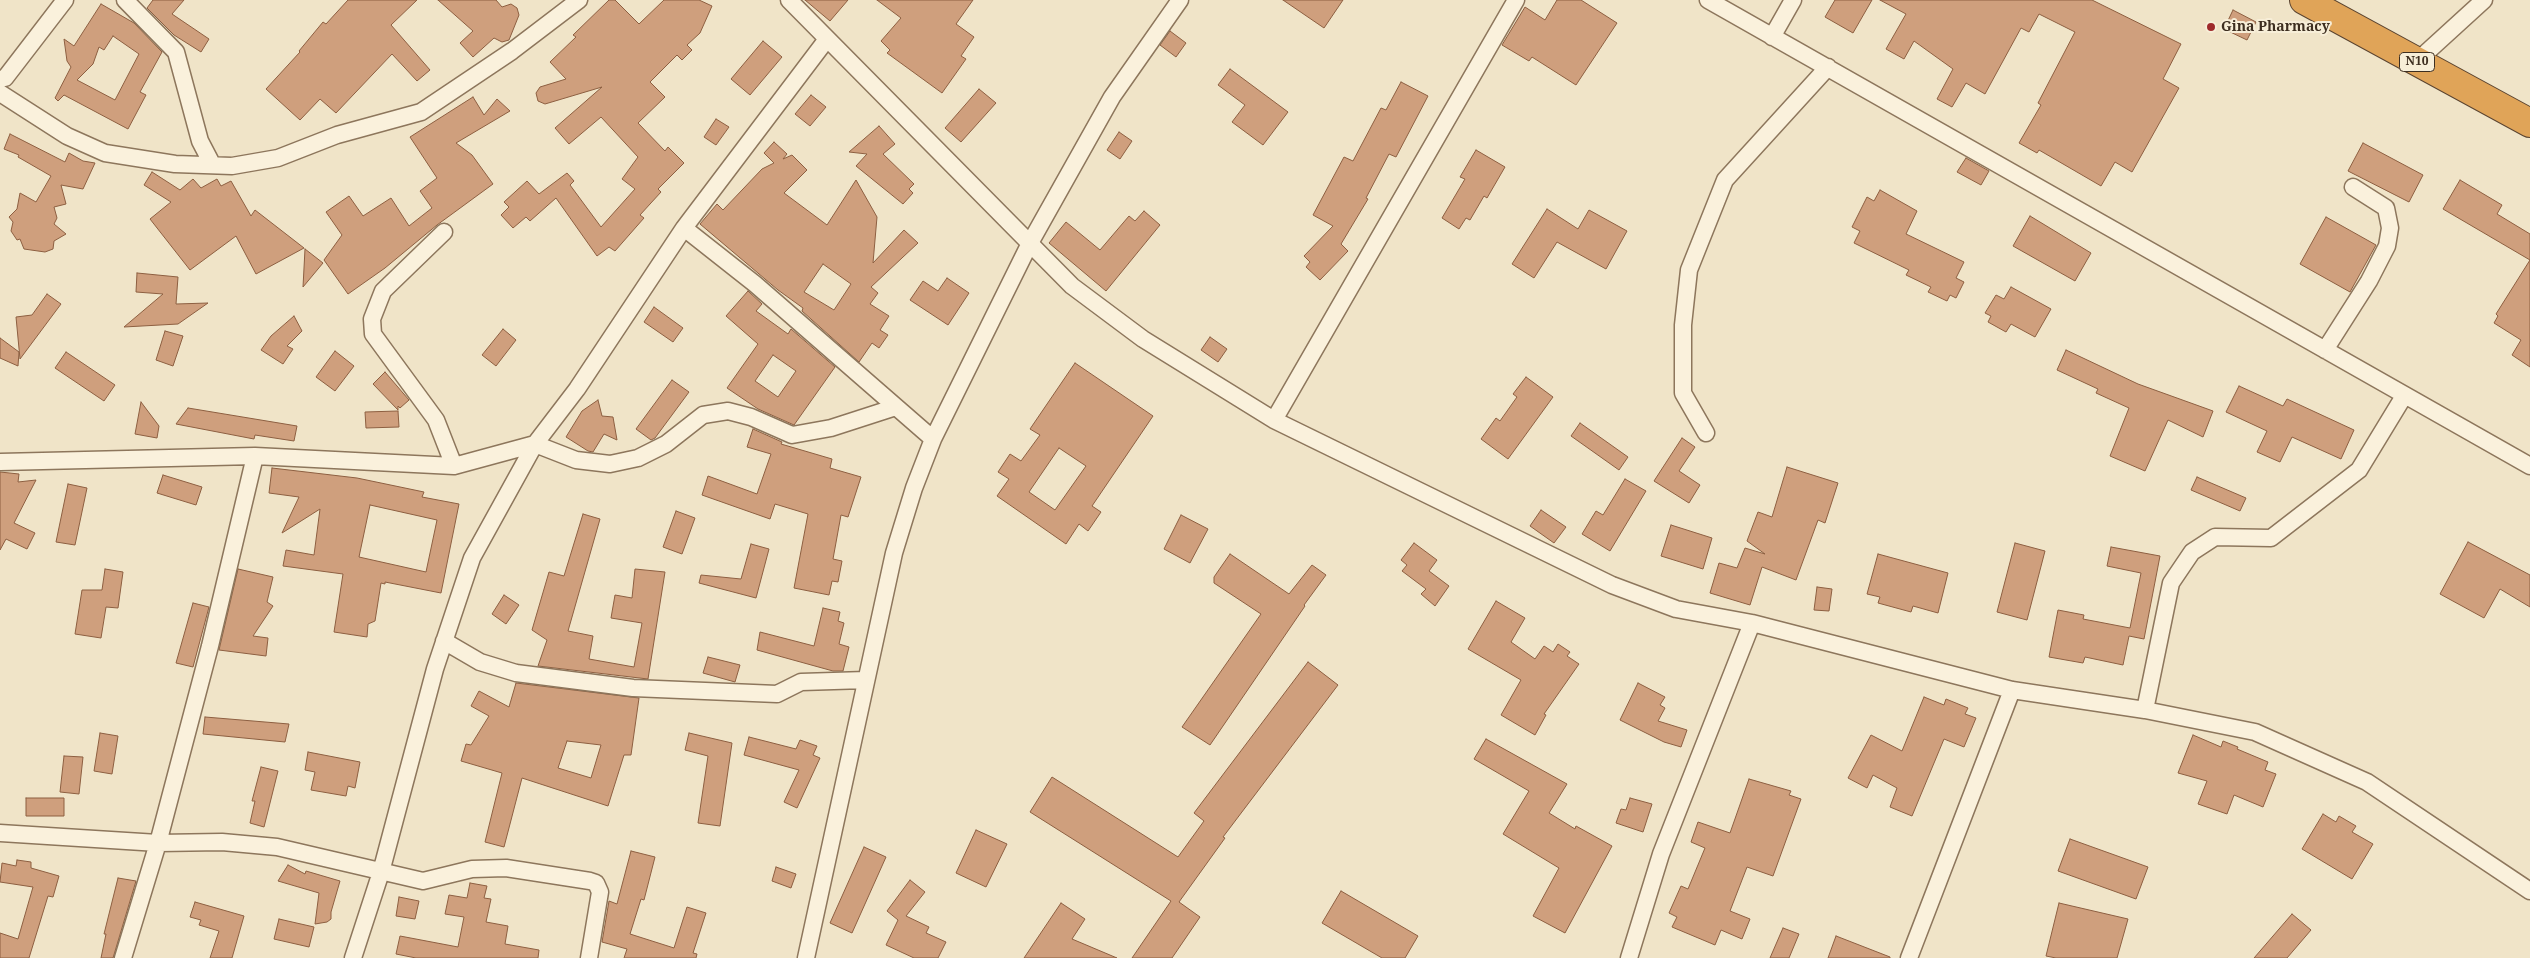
<!DOCTYPE html>
<style>
body{margin:0}
canvas{display:block;background:#f0e4c8}
</style>
<canvas width="2530" height="958"></canvas>
<script>
const g = document.querySelector('canvas').getContext('2d');
g.lineJoin = 'round';
function fillPath(path, color) { g.fillStyle = color; g.fill(path, 'evenodd'); }
const shape = rows => new Path2D(rows.map(r => 'M' + r).join(''));
function trace(path, color, width, dash) { g.strokeStyle = color; g.lineWidth = width; g.lineCap = dash ? 'butt' : 'round'; g.setLineDash(dash || []); g.stroke(path); }
function label(font, color, halo, rows, align = 'center') {
  g.font = font + ' "Noto Serif",serif'; g.lineWidth = 4; g.setLineDash([]); g.textBaseline = 'middle'; g.strokeStyle = halo; g.fillStyle = color; for (const [text, x, y, turn = 0] of rows) {
    g.save(); g.translate(x, y); g.rotate((+turn || 0) * Math.PI / 180); g.textAlign = isNaN(turn) ? turn : align; if (halo) g.strokeText(text, 0, 0); g.fillText(text, 0, 0); g.restore();
  }
}
const building = shape([
 [153,0,184,0,172,14,209,39,201,52,174,35,147,8,153,0],
 [348,0,417,0,391,25,430,70,417,81,392,54,336,113,320,99,300,120,266,89,300,52,299,51,323,22,326,24,348,0],
 [438,0,496,0,502,7,511,4,517,8,519,15,509,40,502,42,494,38,473,57,460,43,473,31,438,0],
 [609,0,615,0,639,24,664,0,699,0,712,6,700,33,687,45,692,50,682,60,677,55,650,82,665,97,638,123,665,151,668,147,684,163,658,189,661,192,640,215,644,218,615,251,609,247,597,256,556,198,530,221,526,217,513,228,501,215,509,207,504,202,527,181,539,194,567,173,574,181,570,185,601,227,635,189,622,179,638,157,601,117,569,144,555,128,602,87,545,104,538,101,536,93,540,87,566,79,550,62,576,37,573,35,609,0],
 [805,0,848,0,830,21,805,0],
 [877,0,973,0,956,24,974,37,961,56,966,59,942,93,887,53,890,50,881,41,901,18,877,0],
 [1283,0,1343,0,1324,28,1283,0],
 [1557,0,1581,0,1617,23,1576,85,1532,57,1529,61,1502,45,1525,7,1545,20,1557,0],
 [1835,0,1872,0,1853,33,1825,17,1835,0],
 [1880,0,2092,0,2181,44,2163,79,2179,88,2132,172,2115,162,2101,186,2039,150,2037,153,2019,143,2041,105,2038,103,2075,32,2039,14,2029,32,2021,28,1985,94,1966,83,1952,107,1937,99,1953,69,1914,41,1904,59,1886,49,1906,14,1880,0],
 [101,4,134,23,162,52,140,92,146,95,128,129,64,95,58,101,55,98,71,67,67,61,64,39,74,46,101,4],
 [113,36,139,54,115,100,77,80,93,64,99,47,104,50,113,36],
 [2233,10,2256,22,2247,40,2224,29,2233,10],
 [1170,31,1186,43,1176,57,1160,45,1170,31],
 [763,41,782,57,750,95,731,79,763,41],
 [1230,69,1288,112,1263,145,1232,122,1245,105,1218,85,1230,69],
 [1401,82,1428,96,1396,157,1389,154,1366,198,1368,199,1341,244,1348,251,1320,280,1306,267,1310,262,1304,256,1333,226,1313,215,1344,157,1353,161,1381,108,1386,110,1401,82],
 [979,89,996,103,961,142,945,128,979,89],
 [811,95,826,107,810,126,795,114,811,95],
 [473,97,484,115,497,99,510,111,456,143,472,155,493,184,437,225,385,268,348,294,324,260,342,235,326,212,349,196,363,216,391,198,409,226,432,208,420,191,437,178,410,137,473,97],
 [716,119,729,127,716,145,704,137,716,119],
 [879,126,895,144,883,154,914,184,909,189,913,193,903,204,856,166,867,154,849,152,879,126],
 [1119,132,1132,141,1120,159,1107,150,1119,132],
 [10,134,65,162,69,153,83,161,95,163,83,189,61,185,66,204,54,207,57,218,54,224,66,234,54,241,53,249,45,252,24,249,20,239,17,240,11,231,13,222,9,217,17,209,20,193,36,202,51,176,18,157,19,155,4,149,10,134],
 [774,142,787,154,783,159,792,155,807,170,784,193,827,225,856,180,877,217,873,263,904,230,918,243,871,287,878,293,870,304,889,316,880,330,888,335,879,348,872,343,859,362,802,311,803,308,778,290,700,224,717,204,723,210,762,169,774,163,764,153,774,142],
 [823,264,851,284,834,310,804,292,823,264],
 [2363,143,2423,175,2409,202,2348,171,2363,143],
 [1476,150,1505,167,1487,198,1484,196,1470,220,1466,218,1459,229,1442,218,1465,179,1460,177,1476,150],
 [1966,158,1989,171,1981,185,1957,172,1966,158],
 [152,172,180,190,193,179,201,188,217,179,221,186,231,181,251,216,255,210,304,248,256,274,236,236,190,270,150,219,171,202,144,185,152,172],
 [2460,180,2502,205,2497,214,2530,234,2530,367,2512,355,2521,340,2494,323,2498,316,2496,314,2530,260,2443,209,2460,180],
 [1880,190,1917,211,1906,234,1964,262,1956,278,1964,282,1956,298,1950,295,1947,301,1928,292,1931,287,1906,275,1909,270,1854,243,1860,231,1852,227,1867,197,1874,201,1880,190],
 [1547,209,1578,229,1589,210,1627,231,1606,269,1557,242,1534,278,1512,264,1547,209],
 [1144,211,1160,225,1106,291,1049,243,1066,222,1100,250,1129,216,1135,221,1144,211],
 [2030,216,2091,253,2075,281,2013,246,2030,216],
 [2326,217,2376,245,2350,292,2300,264,2326,217],
 [305,249,323,263,303,287,305,249],
 [137,273,178,277,176,304,208,303,178,324,124,327,163,294,136,292,137,273],
 [947,278,969,293,948,325,910,300,923,281,938,291,947,278],
 [2011,287,2051,309,2035,337,2011,324,2006,332,1988,322,1991,316,1985,313,1996,295,2004,299,2011,287],
 [748,291,762,304,756,311,788,334,791,329,835,367,794,425,758,409,727,388,758,344,726,316,748,291],
 [773,355,796,371,778,397,755,381,773,355],
 [47,294,61,304,20,359,16,317,32,315,47,294],
 [654,307,683,328,673,342,644,322,654,307],
 [294,316,302,331,287,346,293,349,283,364,261,350,271,336,294,316],
 [503,329,516,340,496,366,482,355,503,329],
 [165,331,183,336,173,366,156,360,165,331],
 [1210,337,1227,349,1218,362,1201,350,1210,337],
 [0,338,19,352,18,366,0,358,0,338],
 [2066,350,2138,384,2213,411,2203,437,2168,420,2145,471,2110,456,2129,408,2096,393,2098,389,2057,370,2066,350],
 [335,351,354,366,335,391,316,377,335,351],
 [66,352,115,385,104,401,55,368,66,352],
 [1075,363,1153,416,1092,506,1101,512,1088,531,1079,524,1066,544,997,496,1009,479,998,472,1010,454,1021,461,1040,435,1030,429,1075,363],
 [1059,448,1086,466,1055,510,1029,492,1059,448],
 [385,372,409,400,400,408,398,406,398,410,373,384,385,372],
 [1526,377,1553,397,1508,459,1481,439,1496,418,1500,421,1517,397,1513,394,1526,377],
 [672,380,689,392,655,438,651,440,636,429,672,380],
 [2239,386,2283,406,2287,399,2354,430,2341,459,2292,437,2280,462,2257,452,2267,431,2226,412,2239,386],
 [598,400,602,416,613,417,617,440,604,434,593,452,588,451,566,437,582,411,598,400],
 [141,402,159,426,157,438,135,434,141,402],
 [188,408,297,426,294,441,255,435,254,439,176,424,188,408],
 [398,411,399,427,366,428,365,412,398,411],
 [1580,423,1628,457,1619,470,1571,436,1580,423],
 [753,429,782,442,781,444,832,459,830,468,861,477,848,517,841,515,833,559,842,561,838,582,832,581,829,595,794,588,808,514,775,504,770,519,702,495,708,476,757,494,771,454,747,447,753,429],
 [1682,438,1695,447,1679,471,1700,485,1689,503,1654,481,1682,438],
 [1787,467,1838,483,1825,523,1818,520,1796,580,1762,567,1750,605,1710,593,1719,563,1737,568,1745,548,1765,554,1747,541,1758,512,1772,517,1787,467],
 [272,468,357,478,424,492,422,497,459,504,441,593,385,582,385,584,381,583,375,621,368,624,367,637,334,632,343,574,283,566,286,550,314,555,320,509,282,533,299,497,269,493,272,468],
 [370,505,437,520,426,572,359,557,370,505],
 [0,472,19,474,18,482,36,480,14,523,35,533,27,549,6,539,0,550,0,472],
 [163,475,202,487,196,505,157,493,163,475],
 [2197,477,2246,498,2240,511,2191,490,2197,477],
 [1625,479,1646,491,1610,551,1582,534,1596,511,1603,515,1625,479],
 [68,484,87,488,75,545,56,542,68,484],
 [1541,510,1566,527,1554,543,1530,526,1541,510],
 [676,511,695,518,682,554,663,547,676,511],
 [583,514,600,519,568,631,593,636,589,659,634,667,642,623,611,618,615,595,632,598,635,569,665,572,648,679,538,666,547,640,532,630,549,572,564,576,583,514],
 [1181,515,1208,529,1190,563,1164,549,1181,515],
 [1671,525,1712,538,1703,569,1661,556,1671,525],
 [2468,542,2530,575,2530,607,2500,589,2484,618,2440,594,2468,542],
 [1414,543,1437,560,1429,571,1449,586,1435,606,1421,594,1426,589,1402,571,1407,565,1401,560,1414,543],
 [2015,543,2045,551,2027,620,1997,612,2015,543],
 [751,544,769,549,756,598,699,583,701,575,741,579,751,544],
 [2111,547,2160,556,2144,639,2129,636,2123,665,2085,657,2083,663,2049,657,2058,610,2084,615,2083,619,2130,628,2141,573,2107,566,2111,547],
 [1230,554,1289,594,1312,565,1326,575,1304,605,1305,606,1210,745,1182,727,1261,614,1214,583,1214,577,1230,554],
 [1878,554,1948,573,1938,613,1913,606,1911,612,1878,603,1880,597,1867,594,1878,554],
 [105,569,123,572,118,608,106,607,101,638,75,634,82,590,102,590,105,569],
 [238,569,273,577,267,602,273,606,253,636,268,638,266,656,219,650,238,569],
 [1817,587,1832,589,1829,611,1814,610,1817,587],
 [504,595,519,605,506,624,492,614,504,595],
 [1496,601,1525,618,1511,642,1535,659,1544,646,1553,652,1558,644,1570,652,1567,656,1579,664,1544,714,1546,715,1535,735,1501,715,1521,680,1468,649,1496,601],
 [193,603,209,607,193,667,176,663,193,603],
 [823,608,840,612,838,621,844,623,839,644,849,647,843,671,833,671,757,650,760,632,814,646,823,608],
 [708,657,740,665,735,682,703,673,708,657],
 [1308,662,1338,685,1223,837,1225,838,1179,902,1200,917,1172,958,1132,958,1171,901,1030,812,1052,777,1178,857,1204,821,1194,813,1308,662],
 [516,683,639,698,631,755,624,755,608,806,522,778,504,847,485,842,502,773,461,761,466,744,471,745,489,716,471,706,479,691,509,707,516,683],
 [567,741,601,745,591,778,558,768,567,741],
 [1638,683,1665,697,1660,705,1665,708,1658,721,1687,730,1681,747,1664,742,1620,720,1638,683],
 [1924,697,1944,705,1946,699,1968,708,1965,714,1976,718,1964,747,1944,739,1912,816,1890,807,1897,788,1873,775,1867,788,1848,778,1871,735,1902,751,1924,697],
 [205,717,289,724,285,742,203,734,205,717],
 [100,733,118,736,112,774,94,771,100,733],
 [689,733,732,743,720,826,698,823,708,756,685,750,689,733],
 [2193,735,2221,747,2223,741,2238,747,2237,749,2268,762,2265,770,2276,774,2263,807,2234,795,2227,814,2198,804,2207,781,2178,773,2193,735],
 [749,737,796,749,800,740,817,746,813,755,820,758,797,808,784,802,799,770,744,755,749,737],
 [1486,739,1567,784,1549,813,1575,829,1576,826,1612,846,1565,933,1533,916,1559,868,1503,834,1529,791,1474,759,1486,739],
 [308,752,360,762,355,788,348,786,346,796,311,790,315,772,305,770,308,752],
 [64,756,83,757,79,794,60,792,64,756],
 [261,767,278,771,264,827,250,823,255,801,252,801,261,767],
 [1749,779,1791,791,1789,795,1801,799,1773,876,1747,867,1730,911,1750,919,1742,939,1721,930,1715,945,1672,927,1677,917,1669,913,1681,886,1688,889,1705,848,1691,842,1698,822,1730,833,1749,779],
 [26,798,64,798,64,816,26,816,26,798],
 [1630,798,1652,804,1643,832,1616,823,1621,809,1626,810,1630,798],
 [2323,814,2336,822,2339,816,2356,826,2352,832,2373,844,2352,879,2302,849,2323,814],
 [976,830,1007,844,986,887,956,873,976,830],
 [2070,839,2148,867,2136,899,2058,871,2070,839],
 [864,847,886,857,852,933,830,923,864,847],
 [631,851,655,857,644,900,641,899,630,934,674,948,687,907,706,913,693,953,697,954,696,958,624,958,627,949,602,942,609,901,617,904,631,851],
 [17,860,31,862,31,868,59,876,53,897,48,896,29,958,0,958,0,933,18,939,33,887,0,882,2,863,16,866,17,860],
 [288,865,305,874,306,871,340,881,331,912,331,919,327,922,315,924,319,893,278,881,288,865],
 [776,867,796,874,791,888,772,881,776,867],
 [118,878,136,881,113,958,101,958,106,934,104,934,118,878],
 [910,880,925,892,906,916,929,927,926,933,946,942,938,958,914,958,886,945,898,920,887,911,910,880],
 [470,883,487,886,484,898,491,899,486,922,508,926,505,944,539,950,538,958,416,958,396,954,400,936,458,947,464,917,445,914,449,895,467,898,470,883],
 [1341,891,1418,936,1405,958,1382,958,1322,923,1341,891],
 [399,897,419,901,415,919,396,916,399,897],
 [195,902,244,916,232,958,210,958,219,931,199,925,201,920,190,917,195,902],
 [1061,903,1085,919,1072,939,1117,958,1024,958,1061,903],
 [2059,903,2128,919,2117,958,2056,958,2046,956,2059,903],
 [2292,914,2311,930,2287,958,2254,958,2292,914],
 [279,919,314,927,309,947,274,939,279,919],
 [1783,928,1799,934,1789,958,1770,958,1783,928],
 [1836,936,1890,957,1890,958,1828,958,1836,936]
]);
fillPath(building, '#cf9f7d');
trace(building, '#8d5f41', 1);
const street = shape([
 [125,0,176,52,200,141,212,164],
 [789,0,1072,286,1143,339,1274,420,1612,585,1676,609,1752,623,2012,690,2145,710,2255,732,2367,782,2530,891],
 [1708,0,2530,466],
 [1772,37,1793,0],
 [2416,62,2484,0],
 [0,79,5,78,65,0],
 [0,93,67,136,105,153,175,164,232,166,278,158,337,135,421,112,512,51,579,0],
 [684,228,755,284,933,439],
 [444,232,383,291,372,319,373,334,436,420,454,466],
 [2325,350,2369,281,2387,246,2390,228,2386,208,2353,187],
 [1274,420,1516,0],
 [1706,433,1683,393,1683,325,1689,270,1725,180,1828,67],
 [255,456,210,646,158,843,222,842,277,847,423,881,472,869,506,868,590,881,596,883,600,892,589,958],
 [0,462,255,456,454,466,535,444,576,460,610,464,638,458,666,444,703,415,728,411,751,417,792,435,831,428,896,407],
 [444,641,480,662,516,673,633,688,777,694,801,682,866,680],
 [2145,710,2171,583,2192,552,2215,537,2271,538,2359,470,2404,396],
 [0,833,158,843,123,958],
 [353,958,381,872,435,669,472,558,535,444,577,389,684,228,827,39],
 [806,958,894,553,914,488,933,439,1030,243,1112,97,1180,0],
 [1629,958,1661,854,1752,623],
 [1909,958,2012,690]
]);
const highway = shape([
 [2304,0,2530,123]
]);
trace(street, '#8d765c', 19);
trace(highway, '#5b4430', 30);
trace(street, '#faf1dc', 16);
trace(highway, '#e0a458', 28);
for (const [x, y, r, color] of [
 [2211,27,5,"#9e2a2b"]
]) { const dot = new Path2D(); dot.arc(x, y, r, 0, 2 * Math.PI); g.fillStyle = color; g.fill(dot); trace(dot, '#f7eed8', 2); }
for (const [x, y, w] of [
 [2417,62,35]
]) { const box = new Path2D(); box.roundRect(x - w / 2, y - 9.5, w, 19, 4); g.fillStyle = '#f7eed8'; g.fill(box); trace(box, '#3d2e20', 1); }
label('bold 12px', '#3d2e20', null, [
 ["N10",2417,62]
]);
label('bold 14px', '#3d2e20', '#f7eed8', [
 ["Gina Pharmacy",2221,27]
], 'left');
</script>
